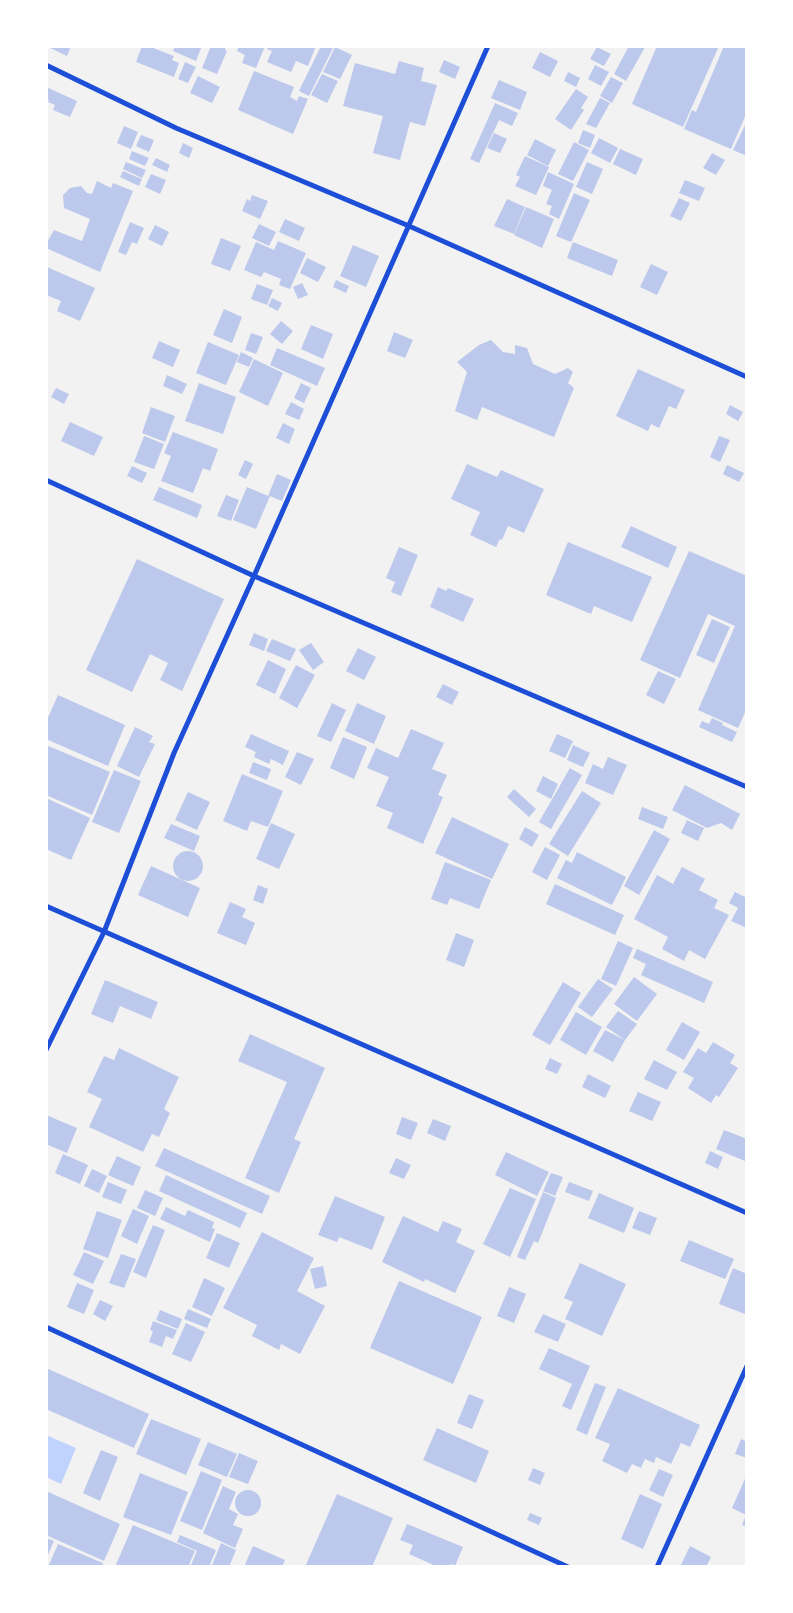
<!DOCTYPE html>
<style>
body{margin:0}
#map{position:relative;width:793px;height:1613px;overflow:hidden;background:#f2f2f2;font-family:Figtree,sans-serif}
canvas{display:block}
.frame{position:absolute;inset:0;border:48px solid #fff;pointer-events:none}
</style>
<div id="map">
<canvas width="793" height="1613"></canvas>
<div class="frame"></div>
</div>
<script>
const g = document.querySelector('canvas').getContext('2d');
g.lineJoin = 'round';
function fillPath(path, color) { g.fillStyle = color; g.fill(path, 'evenodd'); }
const shape = rows => new Path2D(rows.map(r => 'M' + r).join(''));
function trace(path, color, width, dash) { g.strokeStyle = color; g.lineWidth = width; g.lineCap = dash ? 'butt' : 'round'; g.setLineDash(dash || []); g.stroke(path); }
fillPath(shape([
 [46,1435,76,1448,61,1484,46,1477]
]), '#bfd3fe');
fillPath(shape([
 [46,46,71,46,67,56],
 [142,46,148,46,174,56,172,60,179,63,174,77,136,62],
 [175,46,202,46,196,61,173,51],
 [211,46,226,46,225,50,227,51,217,74,202,68],
 [239,46,265,46,256,68,242,63,245,55,237,51],
 [269,46,316,46,308,66,296,61,291,72,267,62,272,51,267,49],
 [321,46,334,46,309,96,299,91],
 [629,46,645,47,626,81,614,74],
 [657,46,719,46,683,127,632,104],
 [724,46,747,46,747,112,731,149,684,129,692,110,696,112],
 [335,47,352,55,340,79,323,72],
 [597,47,611,54,604,66,590,59],
 [540,52,558,61,550,77,532,68],
 [444,60,460,67,455,79,439,72],
 [399,61,424,68,421,81,437,85,425,126,410,122,400,160,373,153,383,116,343,106,355,63,395,74],
 [185,62,196,67,188,83,178,79],
 [595,65,609,72,601,86,588,79],
 [254,71,294,87,290,97,297,101,299,96,308,99,293,134,238,110],
 [568,72,580,78,576,87,564,81],
 [322,74,338,81,327,103,311,95],
 [198,76,220,87,212,103,190,93],
 [611,77,623,83,612,103,600,96],
 [499,80,527,92,520,110,491,98],
 [46,87,77,101,70,117,53,110,55,105,48,102,49,100,46,99],
 [576,89,588,97,581,108,584,110,571,130,555,119],
 [600,98,610,103,596,128,586,124],
 [495,103,518,113,512,126,499,120,479,163,470,159],
 [747,121,747,156,733,150],
 [124,126,138,132,131,149,117,143],
 [583,130,595,135,590,148,578,143],
 [494,133,507,139,500,153,487,148],
 [141,135,154,140,149,152,136,146],
 [599,138,618,148,610,163,591,153],
 [535,139,556,150,548,166,527,155],
 [574,142,589,150,573,181,558,174],
 [183,143,193,148,189,158,179,153],
 [620,149,643,159,636,175,613,164],
 [132,151,149,158,145,166,129,159],
 [712,153,725,160,716,175,703,168],
 [525,156,549,167,536,195,515,186,520,177,516,175],
 [156,158,170,165,167,172,152,165],
 [126,162,146,170,142,178,123,169],
 [587,162,603,169,592,194,576,187],
 [123,171,142,179,139,186,120,177],
 [548,172,574,184,559,219,549,214,552,206,546,204,552,190,543,186],
 [151,174,166,180,160,194,145,187],
 [685,180,705,188,699,201,679,193],
 [97,181,111,188,113,183,133,191,100,272,46,248,46,244,54,230,82,241,90,219,64,208,63,195,70,188,81,186,87,193,92,194],
 [574,193,590,200,571,242,556,236],
 [252,195,268,201,260,219,242,211,247,199,250,201],
 [679,198,690,203,681,221,670,216],
 [507,199,525,207,514,234,494,226],
 [526,207,554,219,542,248,514,235],
 [285,219,305,228,299,241,279,232],
 [130,222,144,228,137,244,132,242,126,255,118,252],
 [259,224,276,232,269,246,252,238],
 [155,225,169,232,162,246,148,239],
 [221,238,241,246,230,271,211,264],
 [278,241,306,253,290,289,279,285,281,279,264,272,261,277,244,270,256,242,274,250],
 [573,242,618,260,612,276,567,258],
 [353,245,379,256,366,287,340,276],
 [307,258,326,267,318,282,300,273],
 [651,264,668,272,657,295,640,287],
 [47,267,95,288,80,321,57,311,61,301,46,295],
 [336,280,349,286,346,293,333,287],
 [302,283,308,295,298,299,293,287],
 [257,284,273,290,267,305,251,299],
 [272,298,282,303,278,311,268,306],
 [224,309,242,317,232,343,213,335],
 [281,321,293,331,282,344,270,334],
 [311,325,333,334,323,359,301,349],
 [394,332,413,340,405,358,387,351],
 [251,333,263,337,256,354,245,350],
 [491,340,503,352,515,354,515,345,527,348,533,364,555,374,568,368,573,372,568,383,574,388,554,437,482,407,477,420,455,411,467,372,457,362,479,345],
 [159,341,180,350,173,367,152,358],
 [208,342,239,355,226,385,196,373],
 [277,348,325,368,317,386,270,365],
 [241,352,253,358,249,367,237,362],
 [254,359,283,373,268,406,239,392],
 [638,369,685,390,676,409,669,406,659,428,651,424,648,431,616,416],
 [167,375,187,384,182,394,163,386],
 [199,383,236,397,223,434,185,421],
 [301,383,311,388,304,403,294,398],
 [56,388,69,394,64,404,51,397],
 [291,402,304,409,299,420,285,414],
 [730,405,743,412,738,421,726,414],
 [151,407,175,416,165,442,142,433],
 [70,422,103,437,94,456,61,441],
 [283,423,295,429,289,444,276,438],
 [173,432,218,449,210,471,203,468,193,493,161,481,171,456,164,453],
 [144,436,164,444,154,469,134,462],
 [719,436,730,440,720,462,710,457],
 [245,460,253,464,246,479,238,475],
 [467,464,497,477,501,470,544,489,524,533,508,526,502,540,500,539,496,547,470,535,480,512,451,499],
 [727,465,744,473,739,482,723,474],
 [132,466,147,473,142,483,127,476],
 [277,474,291,480,282,501,270,496,256,529,233,520,247,487,268,496],
 [159,487,202,505,197,518,153,500],
 [226,495,239,500,231,521,217,516],
 [631,526,677,547,668,568,621,547],
 [568,542,652,577,632,622,594,606,591,614,546,595],
 [399,547,418,555,401,596,391,592,395,582,386,578],
 [689,551,747,576,747,708,738,728,698,710,735,626,708,614,680,678,640,660],
 [137,559,224,599,182,691,160,680,168,663,150,654,132,692,86,670],
 [438,587,446,591,448,588,474,599,463,622,430,607],
 [712,619,730,627,714,663,696,655],
 [254,633,268,639,264,651,249,645],
 [272,639,296,649,290,661,266,651],
 [311,643,324,662,313,670,299,650],
 [358,648,376,657,364,680,346,671],
 [268,660,286,669,275,694,256,685],
 [296,665,315,675,297,708,279,698],
 [658,671,676,679,664,704,646,695],
 [443,684,459,692,452,705,436,697],
 [58,695,125,725,108,766,46,739,46,722],
 [332,703,346,710,331,742,317,736],
 [357,703,386,716,374,744,345,731],
 [712,718,723,723,722,725,737,732,732,742,699,727,702,721,709,724],
 [135,727,153,736,149,742,155,744,139,777,117,766],
 [411,729,444,743,432,769,447,775,438,795,443,797,423,844,387,828,393,813,376,806,389,777,367,768,376,748,398,758],
 [251,734,289,751,283,765,271,759,269,764,254,757,256,752,245,747],
 [557,734,573,741,565,758,549,751],
 [343,737,367,747,354,779,330,768],
 [46,745,110,772,92,815,46,795],
 [573,745,590,753,583,767,567,760],
 [297,752,314,759,301,785,285,777],
 [608,757,627,765,613,795,585,783,593,764,603,769],
 [253,762,271,769,267,780,249,773],
 [570,768,582,775,551,829,539,822],
 [114,770,141,781,119,833,92,822],
 [242,774,283,791,268,827,251,821,247,831,223,821],
 [543,776,558,784,551,799,536,791],
 [685,785,740,814,732,830,721,823,707,828,672,810],
 [514,789,536,809,529,817,507,797],
 [582,791,601,803,568,856,549,844],
 [188,792,210,802,197,830,175,820],
 [46,798,90,818,71,860,46,849],
 [642,807,668,817,663,829,638,819],
 [452,817,509,844,492,879,435,853],
 [687,820,704,828,698,841,681,833],
 [271,823,295,834,279,869,256,859],
 [171,824,200,836,194,851,164,838],
 [525,827,539,835,532,847,519,839],
 [654,830,670,839,639,895,624,886],
 [545,847,560,855,547,880,532,872],
 '173 866a15 15 0 1 1 30 0a15 15 0 1 1-30 0Z',
 [577,852,626,877,612,905,557,878,566,860,572,863],
 [445,862,491,880,479,909,450,898,447,905,431,899],
 [151,866,200,888,188,917,138,895],
 [682,867,705,879,699,890,718,900,714,908,729,915,705,959,689,950,684,961,662,949,668,937,634,919,657,875,673,884],
 [555,884,624,915,615,935,546,904],
 [258,885,268,889,263,904,253,900],
 [735,892,745,897,747,892,747,928,731,921,738,908,729,903],
 [230,902,246,909,242,917,255,923,246,945,217,933],
 [456,933,474,940,464,967,446,960],
 [618,941,633,948,616,986,601,979],
 [637,949,713,982,704,1003,641,975,646,964,633,958],
 [634,977,657,994,637,1021,614,1004],
 [598,979,613,989,592,1017,578,1007],
 [105,980,158,1002,151,1019,120,1006,113,1023,91,1014],
 [563,982,581,993,550,1045,532,1035],
 [618,1011,637,1024,625,1040,606,1027],
 [576,1012,602,1027,586,1055,560,1040],
 [682,1022,700,1032,684,1060,666,1050],
 [605,1030,625,1040,613,1062,593,1051],
 [250,1034,325,1068,294,1139,301,1142,279,1193,245,1178,287,1082,238,1061],
 [713,1042,735,1055,730,1063,738,1068,719,1097,716,1095,711,1103,688,1088,694,1078,683,1072,698,1048,706,1053],
 [119,1048,179,1077,164,1109,170,1113,159,1137,152,1134,143,1152,89,1127,102,1099,87,1092,104,1056,114,1060],
 [550,1058,562,1064,557,1074,545,1069],
 [654,1060,677,1072,667,1090,644,1079],
 [588,1074,611,1086,605,1098,582,1087],
 [638,1092,661,1102,652,1121,629,1111],
 [46,1115,77,1128,67,1153,46,1144],
 [402,1117,418,1123,411,1140,396,1134],
 [433,1119,451,1126,445,1141,427,1133],
 [724,1130,747,1139,747,1156,745,1161,716,1149],
 [164,1148,270,1196,262,1214,155,1166],
 [710,1151,723,1157,718,1169,705,1163],
 [506,1152,549,1172,537,1196,495,1175],
 [63,1154,88,1165,80,1184,55,1173],
 [117,1156,141,1167,133,1186,108,1175],
 [396,1158,411,1165,404,1179,389,1173],
 [92,1169,107,1176,99,1193,84,1186],
 [551,1173,563,1177,555,1196,543,1191],
 [166,1175,247,1213,240,1228,159,1191],
 [108,1182,127,1190,121,1204,102,1197],
 [569,1182,593,1191,589,1201,565,1192],
 [510,1188,536,1199,510,1257,483,1244],
 [145,1190,163,1198,155,1216,137,1208],
 [543,1192,556,1198,538,1243,534,1241,525,1260,517,1257],
 [599,1193,634,1208,624,1233,588,1218],
 [335,1196,385,1217,372,1250,339,1237,337,1242,318,1235],
 [166,1207,185,1216,188,1210,214,1222,212,1228,215,1229,210,1242,160,1219],
 [133,1209,149,1216,137,1244,121,1236],
 [97,1211,122,1220,108,1258,83,1249],
 [639,1211,657,1218,650,1235,632,1228],
 [403,1216,438,1232,443,1221,462,1229,456,1242,475,1251,455,1293,425,1279,424,1282,382,1262],
 [153,1225,165,1230,146,1278,133,1272],
 [262,1232,314,1258,297,1291,325,1306,300,1354,281,1344,279,1350,252,1336,257,1325,223,1308],
 [217,1233,240,1243,229,1268,206,1258],
 [689,1240,734,1259,725,1279,680,1261],
 [84,1252,104,1261,93,1284,73,1275],
 [121,1254,136,1259,124,1288,109,1283],
 [580,1263,626,1284,602,1336,565,1319,573,1302,564,1298],
 [323,1266,327,1286,315,1289,310,1269],
 [733,1268,747,1274,747,1309,745,1314,719,1304],
 [204,1278,225,1288,212,1316,192,1307],
 [399,1281,482,1317,453,1384,370,1348],
 [77,1283,94,1290,84,1314,67,1307],
 [509,1287,526,1294,514,1323,497,1316],
 [100,1300,113,1306,105,1321,93,1314],
 [188,1309,211,1319,207,1328,184,1319],
 [160,1310,182,1319,178,1329,156,1320],
 [543,1314,566,1324,558,1342,534,1332],
 [153,1321,177,1330,173,1339,166,1336,162,1347,149,1342,153,1331,150,1330],
 [186,1323,205,1332,191,1362,172,1354],
 [549,1348,590,1366,571,1410,562,1406,572,1384,539,1369],
 [46,1368,149,1414,134,1448,46,1409],
 [595,1383,606,1387,587,1435,576,1430],
 [618,1388,700,1425,690,1447,681,1443,671,1464,656,1457,654,1463,645,1459,641,1468,632,1464,627,1473,602,1461,610,1444,595,1438],
 [469,1394,484,1400,472,1429,457,1423],
 [151,1419,201,1439,186,1475,136,1454],
 [437,1428,489,1451,476,1483,423,1460],
 [741,1439,747,1442,747,1458,735,1454],
 [208,1442,237,1454,227,1477,198,1465],
 [101,1450,118,1457,100,1501,83,1493],
 [239,1453,258,1461,248,1484,229,1477],
 [533,1468,545,1473,540,1485,528,1480],
 [659,1469,673,1475,663,1497,649,1490],
 [201,1471,222,1480,202,1530,180,1521],
 [140,1473,188,1492,171,1535,123,1517],
 [747,1474,747,1527,742,1525,746,1515,732,1508],
 [223,1486,236,1492,229,1509,238,1514,233,1525,243,1529,235,1548,203,1533],
 '235 1503a13 13 0 1 1 26 0a13 13 0 1 1-26 0Z',
 [46,1491,120,1524,104,1561,46,1535],
 [337,1494,393,1518,372,1567,305,1567],
 [640,1494,662,1504,643,1549,621,1539],
 [530,1513,542,1518,539,1525,527,1520],
 [407,1524,463,1547,455,1566,451,1564,450,1567,438,1567,409,1554,413,1545,400,1540],
 [133,1525,195,1551,188,1567,115,1567],
 [180,1535,216,1550,209,1567,190,1567,197,1551,177,1542],
 [46,1538,54,1541,46,1559],
 [221,1543,236,1550,229,1567,212,1565],
 [58,1544,103,1563,102,1567,48,1567],
 [253,1546,285,1560,282,1567,244,1567],
 [690,1546,711,1557,706,1567,680,1567]
]), '#bdc9ec');
trace(shape([
 [46,65,176,128,409,226,747,377],
 [46,480,254,576,747,787],
 [46,906,747,1213],
 [46,1050,104,932,174,753,254,576,488,46],
 [46,1327,568,1567],
 [657,1567,747,1366]
]), '#1d4ed8', 5);
</script>
